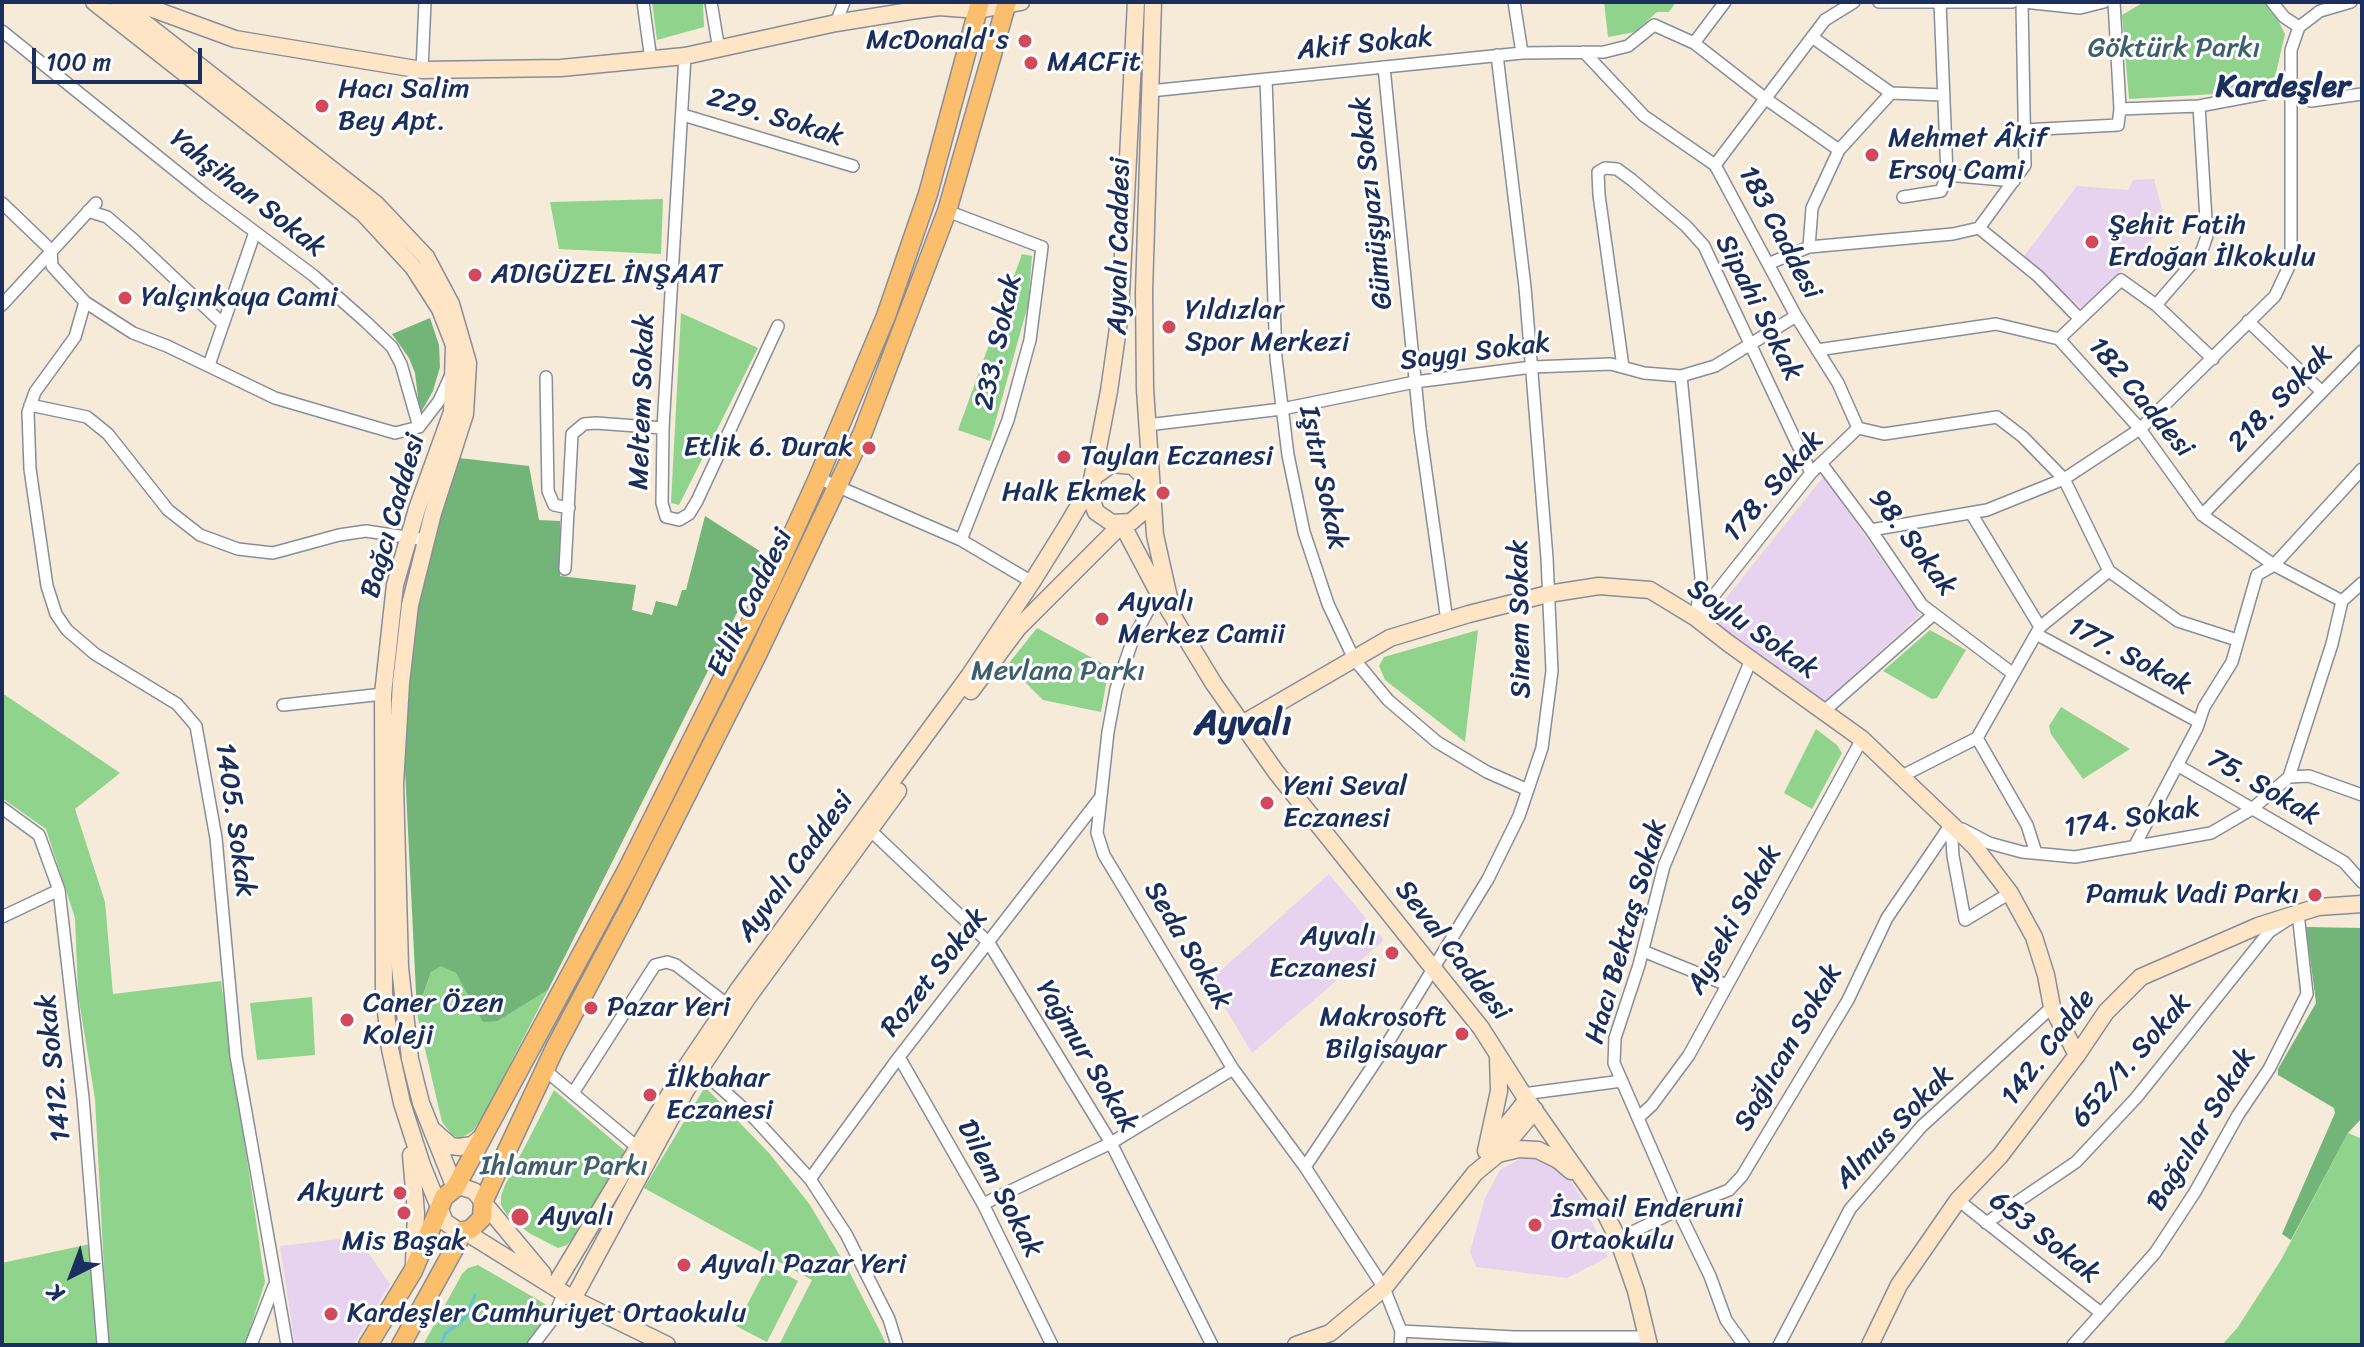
<!DOCTYPE html>
<meta charset="utf-8">
<style>
body{margin:0}
#map{position:relative;width:2364px;height:1347px;overflow:hidden;background:#f5ebd8;font-family:Sriracha,sans-serif}
canvas{display:block}
.frame{position:absolute;inset:0;border:4px solid #1b2f5e;pointer-events:none}
.north{position:absolute;left:32px;top:1235px;width:80px;height:80px;-webkit-text-stroke:6px #fff;paint-order:stroke;rotate:222deg;font-size:22px;font-weight:700;line-height:32px;text-align:center;color:#1b2f5e}
.north::after{content:'';display:block;margin:auto;width:28px;height:36px;background:#1b2f5e;clip-path:polygon(50% 0,100% 100%,50% 72%,0 100%)}
.scale{position:absolute;left:32px;top:48px;width:170px;height:36px;box-sizing:border-box;border:4px solid #1b2f5e;border-top:0;padding-left:10px;font-size:24px;line-height:28px;white-space:nowrap;color:#1b2f5e;-webkit-text-stroke:6px #fff;paint-order:stroke}
</style>
<div id="map">
<canvas width="2364" height="1347"></canvas>
<div class="frame"></div>
<div class="north">K</div>
<div class="scale">100 m</div>
</div>
<script>
const g = document.querySelector('canvas').getContext('2d');
g.lineJoin = 'round';
function fillPath(path, color) { g.fillStyle = color; g.fill(path, 'evenodd'); }
const shape = rows => new Path2D(rows.map(r => 'M' + r).join(''));
function trace(path, color, width, dash) { g.strokeStyle = color; g.lineWidth = width; g.lineCap = dash ? 'butt' : 'round'; g.setLineDash(dash || []); g.stroke(path); }
function label(font, color, halo, rows, align = 'center') {
  g.font = font + ' Sriracha,sans-serif'; g.lineWidth = 6; g.setLineDash([]); g.textBaseline = 'middle'; g.strokeStyle = halo; g.fillStyle = color; for (const [text, x, y, turn = 0] of rows) {
    g.save(); g.translate(x, y); g.rotate((+turn || 0) * Math.PI / 180); g.textAlign = isNaN(turn) ? turn : align; if (halo) g.strokeText(text, 0, 0); g.fillText(text, 0, 0); g.restore();
  }
}
fillPath(shape([
 [2154,179,2166,225,2083,309,2022,259,2077,186,2128,190,2133,180],
 [1824,476,1920,615,1822,704,1710,618],
 [1329,874,1384,940,1252,1053,1209,981],
 [1527,1155,1548,1161,1568,1176,1581,1198,1608,1257,1567,1278,1476,1267,1470,1252,1485,1198,1500,1170],
 [357,1237,390,1284,353,1345,295,1345,280,1246]
]), '#e7d2ef');
fillPath(shape([
 [652,2,703,2,704,27,657,40],
 [1604,2,1676,2,1669,12,1657,12,1635,32,1608,37],
 [2144,2,2265,2,2273,10,2285,34,2275,77,2260,88,2233,93,2129,99,2122,15],
 [663,199,661,254,559,249,550,202],
 [1022,254,1032,256,1028,305,990,441,958,430],
 [681,313,758,348,679,505,671,503],
 [1037,628,1109,667,1101,712,1043,700,1024,681,1001,673],
 [1478,630,1465,742,1385,680,1379,666,1384,657],
 [1930,630,1966,650,1937,698,1932,699,1883,671],
 [2,693,120,773,75,809,105,902,113,994,221,981,265,1282,245,1345,108,1345,95,1099,78,994,75,918,46,829,2,798],
 [2061,707,2130,749,2083,779,2051,734,2049,726],
 [1816,729,1837,745,1842,753,1812,809,1784,793],
 [441,965,456,973,468,992,498,1021,548,990,485,1113,473,1131,461,1138,453,1136,442,1122,417,1014,431,972],
 [312,997,315,1055,257,1060,250,1003],
 [705,1087,770,1154,810,1205,849,1271,887,1345,779,1345,812,1280,644,1188],
 [554,1090,625,1151,579,1231,567,1245,558,1248,529,1233,507,1215,501,1205,501,1196,505,1185],
 [2348,1133,2362,1139,2362,1340,2359,1345,2222,1345,2238,1327,2281,1260],
 [90,1244,96,1345,3,1345,2,1263],
 [478,1265,552,1308,539,1329,525,1345,423,1345,462,1274,468,1268],
 [768,1265,798,1281,767,1342,736,1326]
]), '#8fd38c');
fillPath(shape([
 [430,318,439,345,440,367,433,391,420,414,415,373,409,358,392,334],
 [459,458,529,466,539,520,560,521,560,576,636,585,632,610,652,615,656,601,677,606,682,590,686,590,705,516,766,555,548,990,498,1021,483,1022,456,973,441,966,431,972,417,1013,404,750,412,646,427,550],
 [2306,927,2362,928,2362,1118,2348,1133,2291,1240,2282,1234,2335,1113,2334,1108,2278,1075,2278,1069,2316,1003]
]), '#73b578');
trace(shape([
 [441,1345,445,1334,466,1317,475,1295]
]), '#60c4de', 3);
const street = shape([
 [643,2,651,60],
 [711,2,719,50],
 [1514,2,1522,53],
 [1854,2,1825,20,1715,165,1796,316,1838,383,1858,428],
 [1879,2,2012,2],
 [2024,2,2080,8,2104,2],
 [2114,2,2120,109],
 [2272,2,2284,17,2299,27],
 [836,23,844,2],
 [2,31,207,196,314,276,366,322,392,347,401,364,419,427],
 [1812,37,1891,93,1944,95],
 [1694,43,1725,2],
 [1584,52,1644,116,1715,165],
 [685,56,663,428,662,503,666,517,679,520,689,514,697,501,778,326],
 [1384,67,1420,429,1447,621],
 [422,70,425,2],
 [1266,79,1276,358,1288,455,1304,532,1328,604,1354,659,1388,700,1437,742,1487,772,1528,790],
 [1150,91,1522,53,1604,52,1628,46,1654,25,1694,43,1766,99,1839,150],
 [683,115,853,166],
 [2023,130,2118,125,2120,109,2199,106,2290,89,2311,101,2362,94],
 [1947,175,2014,181],
 [1903,197,1941,191,1947,175,1940,2],
 [2,203,51,250,52,266,85,302,133,333,167,346,275,398,395,433,419,427,439,401,450,377],
 [88,211,107,217,134,240,223,324],
 [947,211,1042,247,1030,340,1008,420,961,540],
 [1979,228,2038,276,2080,319],
 [1809,247,1812,208,1839,150,1891,93],
 [1770,263,1809,247,1953,234,1979,228,2025,165,2022,2],
 [85,302,75,337,35,392,28,412,30,469,47,586,56,614,67,630,95,654,177,704,196,726,216,838,236,1056,287,1345],
 [2,305,96,203],
 [2156,305,2201,253,2207,236,2199,106],
 [2248,321,2321,391],
 [2059,339,2121,280,2156,305,2213,359],
 [1817,350,1996,324,2059,339,2140,429,2202,515,2274,565,2342,601],
 [209,365,255,232],
 [1623,367,1599,195,1598,172,1605,168,1617,169,1632,180,1686,226,1704,246,1811,473],
 [1681,376,1701,578,1696,617],
 [546,377,548,491,554,505,569,508],
 [30,405,87,417,108,434,168,510,200,535,238,549,273,553,339,535,366,531,426,540],
 [1147,425,1282,409,1415,382,1532,367,1611,364,1644,373,1681,376,1715,366,1796,316],
 [1858,428,1884,434,1997,417,2023,437,2064,479,2109,571,2178,621,2237,640],
 [1821,463,1871,530,1922,605,2012,673],
 [818,478,961,540,1032,582],
 [1971,513,2040,627],
 [2202,515,2362,351],
 [1871,530,1987,510,2064,479,2140,429,2275,296,2291,262,2291,50,2299,27,2320,11,2351,2],
 [565,569,572,434,584,424,596,423,663,428],
 [1158,592,1133,639,1116,689,1108,732,1097,833,1104,855,1233,1069,1305,1167,1384,1288,1401,1331,1514,1337,1647,1337],
 [1696,618,1811,473,1858,428],
 [2036,634,2199,722],
 [283,705,383,694],
 [1823,712,1934,614],
 [1977,738,2027,825,2036,853],
 [2177,765,2344,862,2362,882],
 [1902,776,1977,738,2040,627,2109,571],
 [2289,777,2309,776,2362,795],
 [2,808,39,835,59,890,83,1098,103,1345],
 [1951,824,1953,856,1965,920,2010,893],
 [1962,829,1989,843,2022,852,2075,857,2211,833,2252,809,2289,777,2332,644,2342,601,2362,583],
 [870,830,989,943,1111,1143,1212,1345],
 [2134,847,2197,728,2204,707,2232,662,2257,575,2274,565,2362,469],
 [2,917,59,890],
 [1643,951,1727,985],
 [899,1057,983,1204,1052,1345],
 [700,1069,755,1119,810,1179,846,1234,889,1319,897,1345],
 [545,1070,637,1147],
 [573,1093,655,965,667,962,676,965,728,1005],
 [1523,1094,1622,1081],
 [1639,1117,1652,1105,1689,1055,1862,739],
 [1305,1167,1384,1049,1488,879,1519,816,1542,748,1552,671,1547,558,1525,287,1497,55],
 [810,1179,899,1057,1100,798],
 [1958,1200,2101,1313],
 [983,1204,1111,1143,1233,1069],
 [1986,1223,2076,1162,2136,1098,2269,932,2298,913,2307,994,2269,1069,2238,1115,2195,1192,2155,1253,2073,1345],
 [1618,1239,1678,1210,1729,1190,1742,1176,1848,1000,1887,918,1951,824],
 [251,1345,274,1286],
 [533,1345,552,1320,564,1293],
 [1400,1345,1401,1331],
 [1744,1345,1726,1320,1710,1276,1678,1210,1614,1063,1615,1038,1639,965,1664,866,1751,660],
 [1779,1345,1850,1209,1922,1126,2052,1007]
]);
const secondary = shape([
 [94,2,364,214,413,267,440,309,454,345,452,412,417,509,395,585,383,694,384,993,390,1049,402,1103,422,1165,445,1222,457,1230,464,1231,573,1299,667,1345],
 [118,2,376,204,426,257,451,304,468,363,465,414,433,513,410,605,401,683,395,784,400,967,410,1059,421,1103,455,1188,462,1187,474,1191,543,1274],
 [134,2,235,39,422,70,561,68,685,56,836,23,910,11,939,7,978,10,1021,2],
 [1153,2,1144,292,1145,389,1155,535,1170,602],
 [1122,524,1158,592,1214,684,1276,772,1481,1028,1523,1094,1601,1205,1618,1239,1636,1291,1649,1345],
 [971,691,1018,628,1122,524],
 [1242,724,1390,638,1469,614,1548,594,1599,586,1650,590,1696,618,1728,643,1862,739,1975,847,2010,893,2034,937,2046,975,2052,1007,2077,1055],
 [434,1131,451,1146,459,1147,472,1145,483,1136],
 [1491,1144,1527,1100],
 [1486,1151,1499,1091,1498,1058],
 [1498,1154,1519,1149,1538,1150,1558,1160,1571,1171],
 [411,1155,416,1213,414,1263],
 [554,1287,686,1067,738,990,969,676,1032,582,1065,529,1091,485,1095,476,1112,464,1133,466,1148,481,1150,491,1146,509,1131,522,1112,523,1096,512,1090,495,1091,485,1109,391,1120,314,1136,2],
 [573,1299,686,1090,746,1000,898,791],
 [1296,1345,1330,1333,1384,1288,1475,1173,1498,1154,1535,1110],
 [1870,1345,1899,1285,1958,1200,2000,1156,2077,1055,2106,1012,2141,977,2258,926,2318,907,2362,904]
]);
const primary = shape([
 [368,1345,413,1271,444,1197,455,1188,627,870,769,586,818,478,886,316,928,194,980,2],
 [401,1345,464,1231,471,1229,482,1218,483,1202,555,1048,631,905,757,655,863,432,947,211,1007,2]
]);
trace(street, '#888d9b', 14);
trace(secondary, '#888d9b', 19);
trace(primary, '#888d9b', 21);
trace(street, '#fff', 11);
trace(secondary, '#fde5c5', 16);
trace(primary, '#fabe6d', 18);
for (const [x, y, r, color] of [
 [1025,41,8,"#d1495b"],
 [1031,63,8,"#d1495b"],
 [322,106,8,"#d1495b"],
 [1872,155,8,"#d1495b"],
 [2092,242,8,"#d1495b"],
 [475,275,8,"#d1495b"],
 [125,298,8,"#d1495b"],
 [1169,327,8,"#d1495b"],
 [869,448,8,"#d1495b"],
 [1064,457,8,"#d1495b"],
 [1163,493,8,"#d1495b"],
 [1102,619,8,"#d1495b"],
 [1267,803,8,"#d1495b"],
 [2315,895,8,"#d1495b"],
 [1392,953,8,"#d1495b"],
 [591,1008,8,"#d1495b"],
 [347,1020,8,"#d1495b"],
 [1462,1034,8,"#d1495b"],
 [650,1095,8,"#d1495b"],
 [400,1193,8,"#d1495b"],
 [404,1213,8,"#d1495b"],
 [520,1217,10,"#d1495b"],
 [1535,1225,8,"#d1495b"],
 [684,1265,8,"#d1495b"],
 [331,1314,8,"#d1495b"]
]) { const dot = new Path2D(); dot.arc(x, y, r, 0, 2 * Math.PI); g.fillStyle = color; g.fill(dot); trace(dot, '#fff', 3); }
label('28px', '#1b2f5e', '#fff', [
 ["McDonald's",1009,41,"right"],
 ["MACFit",1047,63],
 ["Hacı Salim",338,90],
 ["Bey Apt.",338,122],
 ["Mehmet Âkif",1888,139],
 ["Ersoy Cami",1888,171],
 ["Şehit Fatih",2108,226],
 ["Erdoğan İlkokulu",2108,258],
 ["ADIGÜZEL İNŞAAT",491,275],
 ["Yalçınkaya Cami",141,298],
 ["Yıldızlar",1185,311],
 ["Spor Merkezi",1185,343],
 ["Etlik 6. Durak",853,448,"right"],
 ["Taylan Eczanesi",1080,457],
 ["Halk Ekmek",1147,493,"right"],
 ["Ayvalı",1118,603],
 ["Merkez Camii",1118,635],
 ["Yeni Seval",1283,787],
 ["Eczanesi",1283,819],
 ["Pamuk Vadi Parkı",2299,895,"right"],
 ["Ayvalı",1376,937,"right"],
 ["Eczanesi",1376,969,"right"],
 ["Caner Özen",363,1004],
 ["Koleji",363,1036],
 ["Pazar Yeri",607,1008],
 ["Makrosoft",1446,1018,"right"],
 ["Bilgisayar",1446,1050,"right"],
 ["İlkbahar",666,1079],
 ["Eczanesi",666,1111],
 ["Akyurt",384,1193,"right"],
 ["İsmail Enderuni",1551,1209],
 ["Ortaokulu",1551,1241],
 ["Ayvalı",538,1217],
 ["Mis Başak",404,1242,"center"],
 ["Ayvalı Pazar Yeri",700,1265],
 ["Kardeşler Cumhuriyet Ortaokulu",347,1314]
], 'left');
label('28px', '#1b2f5e', '#fff', [
 ["Akif Sokak",1365,45,-6],
 ["229. Sokak",775,118,17],
 ["Yahşihan Sokak",247,194,38],
 ["Gümüşyazı Sokak",1373,203,-96],
 ["183 Caddesi",1779,233,62],
 ["Ayvalı Caddesi",1120,246,-89],
 ["Sipahi Sokak",1758,308,63],
 ["233. Sokak",999,342,-78],
 ["Saygı Sokak",1475,353,-7],
 ["182 Caddesi",2140,398,50],
 ["218. Sokak",2281,399,-46],
 ["Meltem Sokak",643,402,-88],
 ["Işıtır Sokak",1322,478,78],
 ["178. Sokak",1774,487,-49],
 ["Bağcı Caddesi",394,516,-74],
 ["98. Sokak",1912,543,53],
 ["Etlik Caddesi",751,603,-64],
 ["Sinem Sokak",1521,619,-91],
 ["Soylu Sokak",1752,630,35],
 ["177. Sokak",2129,657,28],
 ["75. Sokak",2263,788,30],
 ["174. Sokak",2132,819,-9],
 ["1405. Sokak",234,820,82],
 ["Ayvalı Caddesi",796,867,-54],
 ["Ayseki Sokak",1735,920,-61],
 ["Hacı Bektaş Sokak",1627,932,-74],
 ["Seda Sokak",1187,946,59],
 ["Seval Caddesi",1452,951,52],
 ["Rozet Sokak",935,973,-52],
 ["Sağlıcan Sokak",1789,1048,-60],
 ["142. Cadde",2049,1048,-53],
 ["Yağmur Sokak",1086,1057,59],
 ["652/1. Sokak",2132,1061,-49],
 ["1412. Sokak",55,1068,-96],
 ["Almus Sokak",1895,1128,-46],
 ["Bağcılar Sokak",2202,1130,-59],
 ["Dilem Sokak",999,1189,62],
 ["653 Sokak",2044,1238,38]
]);
label('28px', '#3e606c', '#fff', [
 ["Göktürk Parkı",2174,49],
 ["Mevlana Parkı",1058,672],
 ["Ihlamur Parkı",564,1167]
]);
label('bold 32px', '#1b2f5e', '#fff', [
 ["Kardeşler",2283,88]
]);
label('bold 36px', '#1b2f5e', '#fff', [
 ["Ayvalı",1243,725]
]);
</script>
